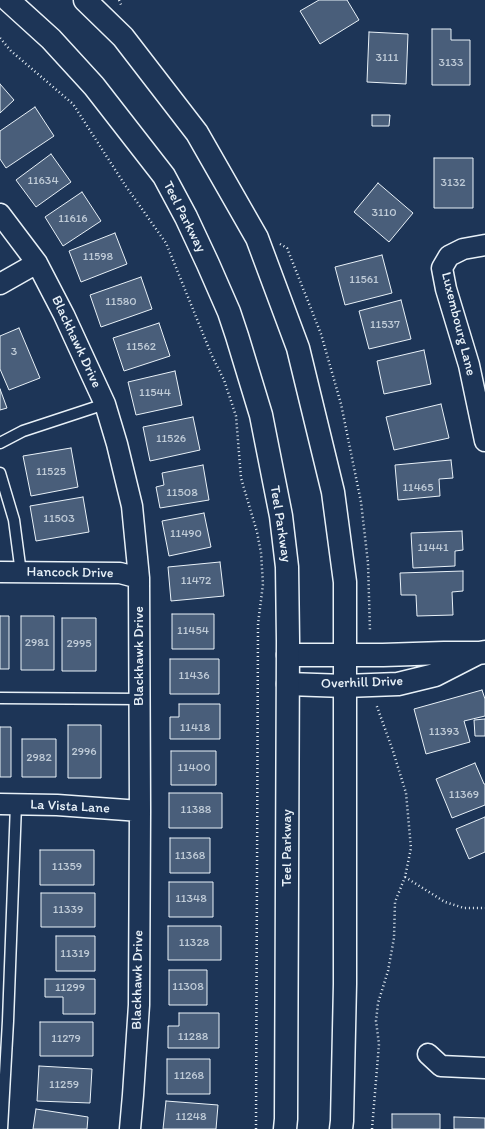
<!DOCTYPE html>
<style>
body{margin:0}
canvas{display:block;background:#1d3557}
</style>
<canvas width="485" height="1129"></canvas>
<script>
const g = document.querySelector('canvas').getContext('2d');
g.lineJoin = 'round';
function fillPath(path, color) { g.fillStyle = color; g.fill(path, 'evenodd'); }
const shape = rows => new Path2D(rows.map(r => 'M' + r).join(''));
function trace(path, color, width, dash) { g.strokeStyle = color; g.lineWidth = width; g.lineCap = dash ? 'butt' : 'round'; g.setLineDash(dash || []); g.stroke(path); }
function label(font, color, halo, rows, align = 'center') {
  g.font = font + ' Itim,sans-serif'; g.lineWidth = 3; g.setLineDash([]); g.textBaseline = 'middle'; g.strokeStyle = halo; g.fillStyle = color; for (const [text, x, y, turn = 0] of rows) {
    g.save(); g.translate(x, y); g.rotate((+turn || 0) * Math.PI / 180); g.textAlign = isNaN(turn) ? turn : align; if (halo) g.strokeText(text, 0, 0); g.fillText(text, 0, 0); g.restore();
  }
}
const building = shape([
 [319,0,347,0,359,20,320,44,300,11,319,0],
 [432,29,451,29,451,40,470,40,470,85,432,85,432,29],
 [369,32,408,34,406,84,367,82,369,32],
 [0,84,14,100,0,113,0,84],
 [35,107,54,136,6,168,0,159,0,131,35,107],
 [372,115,390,115,389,126,372,126,372,115],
 [51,154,71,182,36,207,16,180,51,154],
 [434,158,473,158,473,208,434,208,434,158],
 [378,183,413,213,389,242,354,212,378,183],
 [82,192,101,221,63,246,45,217,82,192],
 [115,233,127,264,81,282,69,251,115,233],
 [382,255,392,293,345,305,335,267,382,255],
 [141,277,152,309,101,327,90,295,141,277],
 [401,300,411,339,369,349,359,311,401,300],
 [159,323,170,356,124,371,113,338,159,323],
 [19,328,40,378,9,390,0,369,0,336,19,328],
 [424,350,431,384,384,394,377,361,424,350],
 [175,371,182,405,136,415,128,382,175,371],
 [0,389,7,408,0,410,0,389],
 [441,404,449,438,394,450,386,417,441,404],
 [193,417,200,450,150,461,143,427,193,417],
 [71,448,78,487,31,496,23,456,71,448],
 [451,460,453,478,439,479,440,496,398,500,395,465,451,460],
 [203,465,209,500,160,508,156,487,164,485,162,473,203,465],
 [83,497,89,532,36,541,30,506,83,497],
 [204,513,211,547,169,556,162,521,204,513],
 [462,531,463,550,455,551,455,566,413,568,411,533,462,531],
 [220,562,224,596,171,601,168,567,220,562],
 [463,571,463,591,452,592,453,615,417,616,416,595,401,595,400,573,463,571],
 [172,614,214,614,214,649,172,649,172,614],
 [0,616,9,616,9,669,0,669,0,616],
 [21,616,54,616,54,670,21,670,21,616],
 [62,618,96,618,96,671,62,671,62,618],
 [170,659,219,659,219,694,170,694,170,659],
 [482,690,485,699,485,716,464,721,470,742,426,754,414,709,482,690],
 [179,704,220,704,220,739,170,739,170,717,179,717,179,704],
 [485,719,485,736,475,736,474,720,485,719],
 [68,725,101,725,101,778,68,778,68,725],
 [0,727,11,727,11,777,0,777,0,727],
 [22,739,56,739,56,777,22,777,22,739],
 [171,751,216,751,216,785,171,785,171,751],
 [475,763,484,784,485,784,485,805,452,818,436,779,475,763],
 [169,793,222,793,222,828,169,828,169,793],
 [485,817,485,852,469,859,456,829,485,817],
 [170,838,210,838,210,873,170,873,170,838],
 [40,850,94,850,94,885,40,885,40,850],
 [169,882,213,882,213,917,169,917,169,882],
 [41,893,95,893,95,927,41,927,41,893],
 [168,926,221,926,221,960,168,960,168,926],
 [56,936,95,936,95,971,56,971,56,936],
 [169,970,207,970,207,1005,169,1005,169,970],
 [45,979,95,979,95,1014,63,1014,63,997,45,997,45,979],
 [179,1013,219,1013,219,1048,168,1048,168,1026,179,1026,179,1013],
 [40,1022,93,1022,93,1056,40,1056,40,1022],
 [167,1059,210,1059,210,1094,167,1094,167,1059],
 [39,1066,92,1069,90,1103,37,1101,39,1066],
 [166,1101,218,1105,216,1129,163,1129,166,1101],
 [36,1109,88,1117,87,1129,33,1129,36,1109],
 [392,1114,440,1114,440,1129,392,1129,392,1114],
 [454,1117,485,1118,485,1129,454,1129,454,1117]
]);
fillPath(building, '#495e7a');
trace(building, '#e8f1f8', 1);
const service = shape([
 [0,443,23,431,105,404],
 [0,473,14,520,21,573],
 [0,698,140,699],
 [2,1129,8,1021,16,804]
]);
const minor = shape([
 [0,214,37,263,64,315,81,352,105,404,117,444,132,506,139,578,140,811,139,1005,133,1095,130,1129],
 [485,245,463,249,449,256,442,268,446,289,469,365,485,441],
 [0,284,37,263],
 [0,572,120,573,139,578],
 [0,804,57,805,140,811],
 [428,1054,441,1066,485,1068]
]);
const tertiary = shape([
 [288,655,383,655,444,653,479,653,485,652],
 [288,684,345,686,398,684,435,675,476,654]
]);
const secondary = shape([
 [8,0,51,39,94,86,164,176,186,217,208,264,229,312,237,336,261,415,281,516,287,567,288,641,286,1119,285,1129],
 [85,0,123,37,197,133,257,238,298,348,333,492,345,582,345,984,342,1121,341,1129]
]);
trace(service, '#e8f1f8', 13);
trace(minor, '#e8f1f8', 23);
trace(tertiary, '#e8f1f8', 25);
trace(secondary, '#e8f1f8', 25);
trace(shape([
 [119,0,122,7],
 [0,38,11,51,73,104,125,185,166,243,212,356,224,380,236,416,241,478,257,532,261,553,263,584,258,624,256,1129],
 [280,244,287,248,321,334,341,404,361,502,368,563,370,631],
 [405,877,445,902,464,908,485,908],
 [372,1129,379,1044,376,1021,378,1003,388,971,394,938,395,902,405,877,411,848,406,793,392,748,376,704]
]), '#e8f1f8', 2.5, [1, 3]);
trace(service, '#1d3557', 10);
trace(minor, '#1d3557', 20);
trace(tertiary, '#1d3557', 22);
trace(secondary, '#1d3557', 22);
label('12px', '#c0ccd8', null, [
 ["3111",387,58],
 ["3133",451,63],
 ["11634",43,181],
 ["3132",453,183],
 ["3110",384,213],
 ["11616",73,219],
 ["11598",98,257],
 ["11561",364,280],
 ["11580",121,302],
 ["11537",385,325],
 ["11562",141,347],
 ["3",14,352],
 ["11544",155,393],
 ["11526",171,439],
 ["11525",51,472],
 ["11465",418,488],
 ["11508",182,493],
 ["11503",59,519],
 ["11490",186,534],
 ["11441",433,548],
 ["11472",196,581],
 ["11454",193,631],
 ["2981",37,643],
 ["2995",79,644],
 ["11436",194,676],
 ["11418",195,728],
 ["11393",444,732],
 ["2996",84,752],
 ["2982",39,758],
 ["11400",194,768],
 ["11369",464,795],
 ["11388",196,810],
 ["11368",190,856],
 ["11359",67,867],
 ["11348",191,899],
 ["11339",68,910],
 ["11328",194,943],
 ["11319",75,954],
 ["11308",188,987],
 ["11299",70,988],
 ["11288",193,1037],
 ["11279",66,1039],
 ["11268",189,1076],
 ["11259",64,1085],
 ["11248",191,1117]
]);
label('14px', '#e8f1f8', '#1d3557', [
 ["Teel Parkway",184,217,63],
 ["Luxembourg Lane",458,324,76],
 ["Blackhawk Drive",76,342,65],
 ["Teel Parkway",280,524,81],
 ["Hancock Drive",70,573,1],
 ["Blackhawk Drive",139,656,-90],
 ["Overhill Drive",362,683,-2],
 ["La Vista Lane",70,807,3],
 ["Teel Parkway",287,848,-90],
 ["Blackhawk Drive",138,980,-89]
]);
</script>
